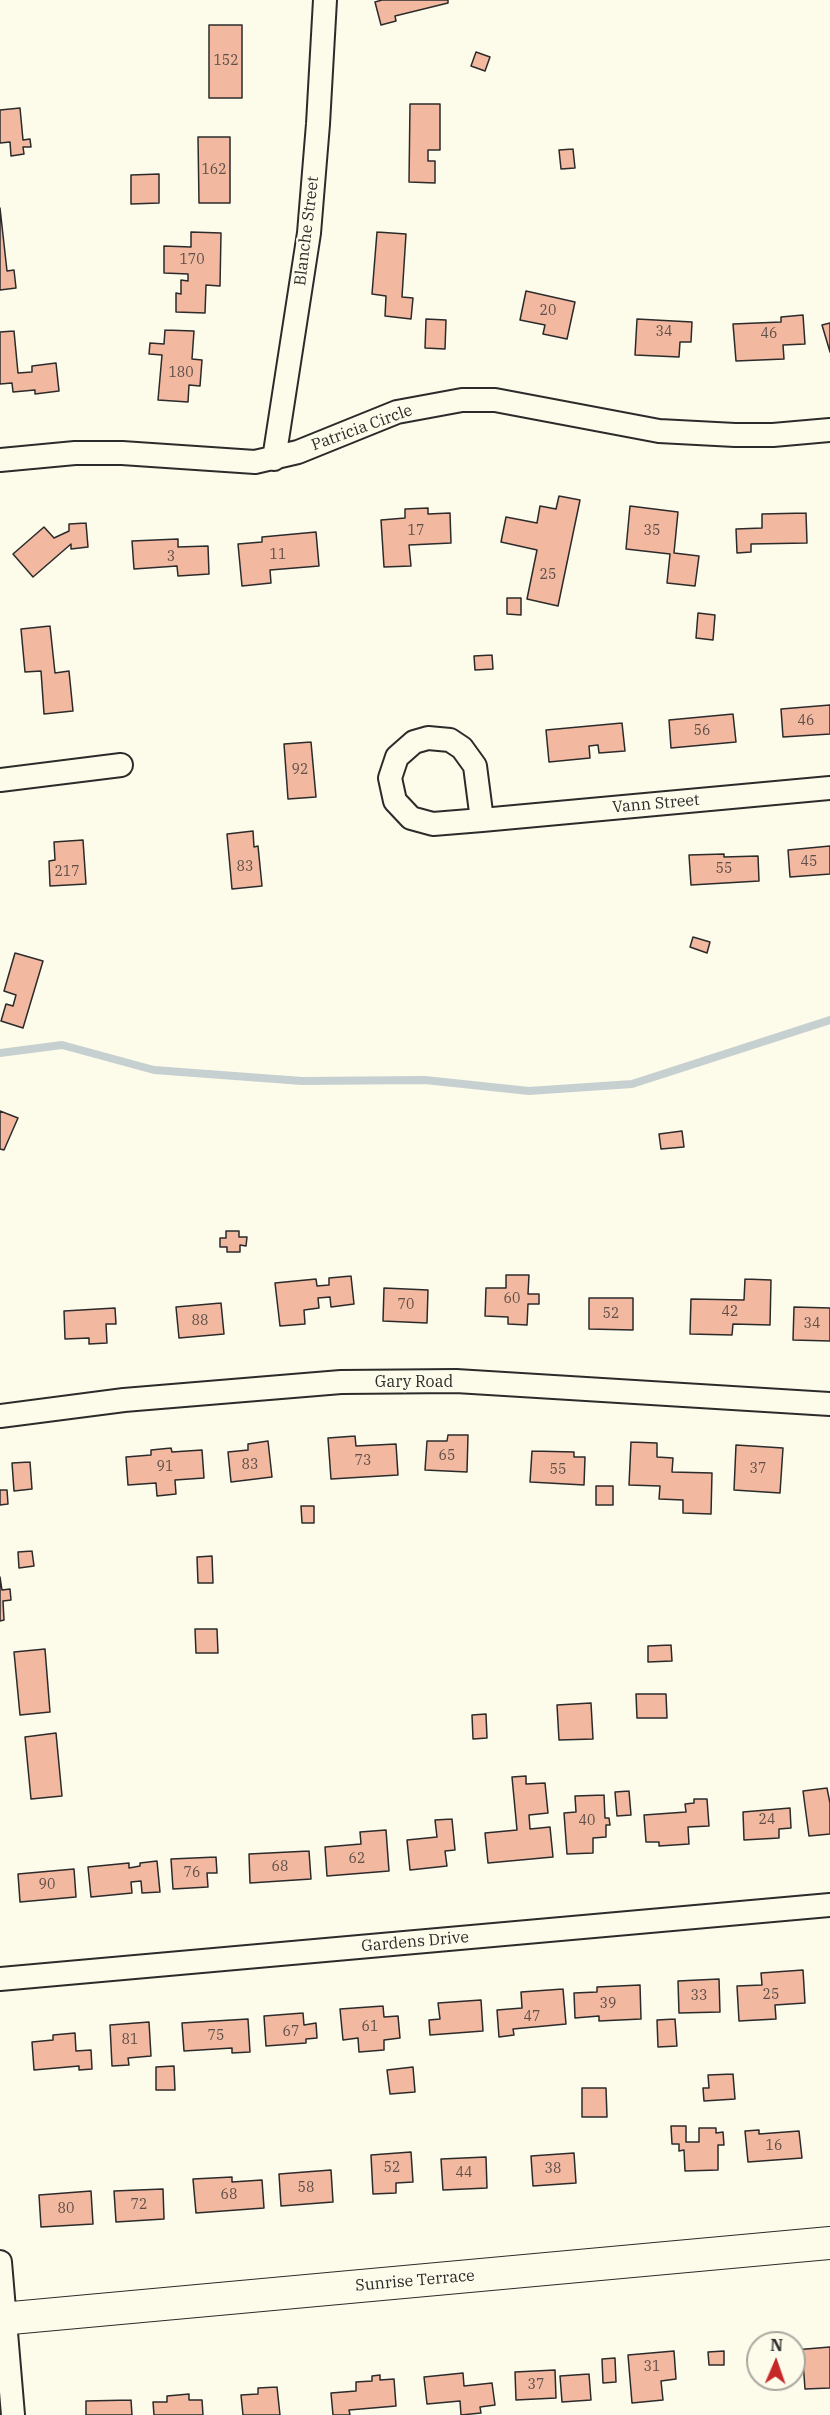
<!DOCTYPE html>
<style>
body{margin:0}
#map{position:relative;width:830px;height:2415px;overflow:hidden;background:#fdfbea;font-family:"IBM Plex Serif",serif}
canvas{display:block}
.north{position:absolute;left:746px;top:2331px;width:60px;height:60px;box-sizing:border-box;background:#fdfbea;border:2px solid #a9a89e;border-radius:50%;rotate:2deg;font-size:16px;font-weight:700;line-height:24px;text-align:center;color:#2b2b2b}
.north::after{content:'';display:block;margin:auto;width:21px;height:27px;background:#c62828;clip-path:polygon(50% 0,100% 100%,50% 72%,0 100%)}
</style>
<div id="map">
<canvas width="830" height="2415"></canvas>
<div class="north">N</div>
</div>
<script>
const g = document.querySelector('canvas').getContext('2d');
g.lineJoin = 'round';
const shape = rows => new Path2D(rows.map(r => 'M' + r).join(''));
function trace(path, color, width, dash) { g.strokeStyle = color; g.lineWidth = width; g.lineCap = dash ? 'butt' : 'round'; g.setLineDash(dash || []); g.stroke(path); }
function fillPath(path, color) { g.fillStyle = color; g.fill(path, 'evenodd'); }
function label(font, color, halo, rows, align = 'center') {
  g.font = font + ' "IBM Plex Serif",serif'; g.lineWidth = 4.5; g.setLineDash([]); g.textBaseline = 'middle'; g.strokeStyle = halo; g.fillStyle = color; for (const [text, x, y, turn = 0] of rows) {
    g.save(); g.translate(x, y); g.rotate((+turn || 0) * Math.PI / 180); g.textAlign = isNaN(turn) ? turn : align; if (halo) g.strokeText(text, 0, 0); g.fillText(text, 0, 0); g.restore();
  }
}
trace(shape([
 [0,1053,62,1045,154,1070,302,1081,425,1080,529,1091,632,1084,830,1020]
]), '#c7d0d0', 8);
const building = shape([
 [382,0,448,0,448,3,395,16,396,21,381,25,375,2,382,0],
 [209,25,242,25,242,98,209,98,209,25],
 [476,52,490,57,485,71,471,66,476,52],
 [410,104,440,104,440,150,428,150,428,161,435,161,435,183,409,182,410,104],
 [20,108,23,140,30,139,31,147,23,147,24,154,11,156,10,142,0,143,0,110,20,108],
 [198,137,230,137,230,203,199,203,198,137],
 [573,149,575,168,561,169,559,150,573,149],
 [159,174,159,203,131,204,131,175,159,174],
 [0,208,7,271,14,270,16,288,0,290,0,208],
 [191,232,221,233,220,286,206,285,205,313,176,312,176,293,181,294,181,280,188,281,188,274,164,273,164,246,191,247,191,232],
 [377,232,406,234,402,297,413,298,411,319,385,316,386,296,372,294,377,232],
 [526,291,575,302,567,339,543,334,545,325,520,320,526,291],
 [803,315,805,344,783,345,784,359,736,361,733,324,781,322,781,317,803,315],
 [426,319,446,320,445,349,425,348,426,319],
 [637,319,692,322,691,342,680,342,679,357,635,355,637,319],
 [830,323,830,352,822,325,830,323],
 [165,330,194,331,192,359,202,360,200,386,189,385,188,402,158,400,162,355,149,354,150,343,164,344,165,330],
 [14,331,18,373,32,372,32,366,56,363,59,391,35,394,35,390,13,392,12,383,0,384,0,332,14,331],
 [559,496,580,500,558,606,527,599,537,550,501,542,506,517,537,523,540,506,556,509,559,496],
 [630,506,678,512,674,553,699,556,695,586,667,583,670,554,626,549,630,506],
 [428,508,428,514,450,513,451,543,409,545,411,566,384,567,381,520,405,518,405,509,428,508],
 [806,513,807,543,751,544,751,552,737,553,736,529,762,528,762,514,806,513],
 [86,523,88,547,71,549,71,544,33,577,13,554,44,527,54,538,69,531,69,524,86,523],
 [316,532,319,566,270,570,271,583,242,586,238,544,262,542,262,537,316,532],
 [178,539,178,547,208,546,209,574,178,576,177,566,134,569,132,541,178,539],
 [507,598,521,598,521,615,507,614,507,598],
 [698,613,715,615,713,640,696,638,698,613],
 [50,626,55,673,69,671,73,711,44,714,41,671,25,672,21,629,50,626],
 [492,655,493,669,475,670,474,656,492,655],
 [830,705,830,734,783,737,781,709,830,705],
 [733,714,736,742,671,748,669,720,733,714],
 [622,723,625,751,599,753,598,745,589,746,590,758,549,762,546,730,622,723],
 [311,742,316,797,288,799,284,744,311,742],
 [253,831,254,847,258,846,262,886,232,889,227,834,253,831],
 [83,840,86,884,50,886,49,861,55,860,54,842,83,840],
 [830,846,830,874,790,877,788,850,830,846],
 [724,854,724,857,758,856,759,881,691,885,689,855,724,854],
 [693,937,710,942,707,953,690,947,693,937],
 [15,953,43,961,23,1028,1,1021,6,1004,13,1006,16,995,4,991,15,953],
 [0,1111,18,1118,4,1150,0,1149,0,1111],
 [682,1131,684,1147,661,1149,659,1134,682,1131],
 [226,1231,239,1231,239,1237,247,1237,246,1246,240,1245,240,1252,227,1252,227,1247,220,1247,220,1238,226,1238,226,1231],
 [506,1275,529,1275,528,1294,539,1294,539,1304,528,1304,527,1325,508,1324,508,1317,485,1316,486,1288,506,1288,506,1275],
 [351,1276,354,1304,331,1307,330,1297,318,1298,319,1308,304,1310,305,1324,280,1326,275,1283,316,1279,317,1286,329,1285,329,1278,351,1276],
 [745,1279,771,1280,770,1325,733,1324,732,1335,690,1334,691,1299,744,1300,745,1279],
 [384,1288,428,1290,427,1323,383,1321,384,1288],
 [589,1298,633,1298,633,1330,589,1329,589,1298],
 [221,1303,224,1334,179,1338,176,1307,221,1303],
 [794,1307,830,1308,830,1341,793,1340,794,1307],
 [115,1308,116,1324,106,1324,107,1343,89,1344,89,1338,65,1339,64,1311,115,1308],
 [448,1435,468,1435,467,1472,425,1470,427,1441,447,1441,448,1435],
 [355,1436,356,1446,396,1444,398,1475,331,1479,328,1438,355,1436],
 [268,1441,272,1477,231,1482,228,1452,248,1450,248,1444,268,1441],
 [631,1442,657,1443,657,1457,673,1458,672,1472,712,1473,711,1514,683,1513,683,1500,659,1499,660,1486,629,1485,631,1442],
 [736,1445,783,1448,780,1493,734,1490,736,1445],
 [171,1448,172,1452,202,1450,204,1478,175,1480,176,1494,157,1496,156,1483,128,1485,126,1457,151,1455,151,1450,171,1448],
 [532,1451,574,1452,574,1457,585,1457,584,1485,530,1482,532,1451],
 [30,1462,32,1489,14,1491,12,1463,30,1462],
 [596,1486,613,1486,613,1505,596,1505,596,1486],
 [0,1490,7,1490,8,1504,0,1505,0,1490],
 [301,1506,314,1506,314,1523,302,1523,301,1506],
 [32,1551,34,1566,19,1568,18,1552,32,1551],
 [212,1556,213,1583,198,1583,197,1557,212,1556],
 [0,1577,2,1590,10,1589,11,1600,3,1601,4,1620,0,1621,0,1577],
 [195,1629,217,1629,218,1653,196,1653,195,1629],
 [671,1645,672,1661,648,1662,648,1646,671,1645],
 [45,1649,50,1712,20,1715,14,1652,45,1649],
 [636,1694,666,1694,667,1718,637,1718,636,1694],
 [591,1703,593,1739,559,1740,557,1705,591,1703],
 [486,1714,487,1738,473,1739,472,1715,486,1714],
 [56,1733,62,1796,31,1799,25,1737,56,1733],
 [526,1776,526,1784,545,1783,548,1813,529,1815,530,1829,550,1827,553,1857,488,1863,485,1833,517,1830,512,1777,526,1776],
 [827,1788,830,1803,830,1834,809,1836,803,1791,827,1788],
 [629,1791,631,1815,617,1816,615,1792,629,1791],
 [604,1795,605,1818,609,1818,610,1825,606,1825,606,1837,593,1838,593,1853,567,1854,564,1813,576,1812,575,1796,604,1795],
 [694,1799,707,1799,709,1826,688,1827,689,1844,659,1846,659,1842,646,1842,644,1815,686,1812,685,1804,694,1803,694,1799],
 [790,1808,791,1828,779,1829,779,1838,744,1840,743,1812,790,1808],
 [452,1819,455,1850,445,1851,447,1866,410,1870,407,1840,437,1837,435,1820,452,1819],
 [386,1830,389,1871,327,1876,325,1847,361,1844,360,1832,386,1830],
 [309,1851,311,1879,250,1883,249,1854,309,1851],
 [216,1857,217,1873,207,1873,208,1887,173,1889,171,1859,216,1857],
 [157,1861,160,1892,142,1893,141,1881,131,1882,132,1893,91,1897,88,1867,129,1863,129,1868,140,1866,140,1863,157,1861],
 [74,1869,76,1897,20,1902,18,1874,74,1869],
 [803,1970,805,2003,775,2005,776,2019,739,2021,737,1986,762,1985,761,1973,803,1970],
 [719,1979,720,2012,679,2013,678,1981,719,1979],
 [640,1985,641,2019,599,2021,599,2016,575,2018,574,1993,597,1992,597,1987,640,1985],
 [563,1989,566,2024,513,2029,514,2035,499,2037,497,2010,522,2008,521,1992,563,1989],
 [481,2000,483,2031,430,2035,429,2020,440,2019,438,2003,481,2000],
 [383,2006,384,2017,398,2016,400,2038,384,2040,384,2050,359,2052,358,2038,343,2040,340,2009,383,2006],
 [303,2013,304,2025,316,2023,317,2038,306,2039,306,2043,266,2046,264,2016,303,2013],
 [248,2019,250,2052,232,2053,232,2048,184,2051,182,2023,248,2019],
 [675,2019,677,2046,658,2047,657,2020,675,2019],
 [149,2022,151,2056,128,2058,129,2065,112,2066,110,2025,149,2022],
 [75,2033,76,2051,91,2050,92,2069,79,2070,79,2066,34,2070,32,2042,53,2040,53,2035,75,2033],
 [174,2066,175,2090,156,2090,156,2067,174,2066],
 [413,2067,415,2092,390,2094,387,2070,413,2067],
 [733,2074,735,2099,704,2101,703,2088,709,2088,708,2075,733,2074],
 [582,2088,606,2088,607,2117,582,2117,582,2088],
 [671,2126,686,2126,686,2142,699,2142,699,2128,716,2128,716,2133,723,2132,724,2145,718,2145,718,2170,685,2171,684,2150,679,2151,679,2144,672,2144,671,2126],
 [759,2130,759,2134,799,2131,802,2158,748,2162,745,2131,759,2130],
 [411,2152,413,2182,396,2183,396,2193,373,2194,371,2155,411,2152],
 [574,2153,576,2183,533,2186,531,2156,574,2153],
 [486,2157,487,2188,443,2190,441,2159,486,2157],
 [331,2170,333,2202,281,2206,279,2174,331,2170],
 [232,2177,232,2182,262,2180,264,2208,196,2213,193,2179,232,2177],
 [163,2189,164,2219,116,2222,114,2191,163,2189],
 [91,2191,93,2224,41,2227,39,2195,91,2191],
 [830,2347,830,2388,805,2389,803,2362,794,2362,794,2350,830,2347],
 [674,2351,676,2379,661,2381,663,2400,632,2403,628,2355,674,2351],
 [724,2351,724,2365,709,2365,708,2352,724,2351],
 [615,2358,616,2382,603,2383,602,2359,615,2358],
 [555,2370,556,2398,516,2400,515,2372,555,2370],
 [463,2373,464,2386,492,2383,495,2405,480,2407,481,2413,461,2415,460,2401,427,2404,424,2377,463,2373],
 [589,2374,591,2400,562,2402,560,2376,589,2374],
 [380,2375,380,2380,394,2379,396,2406,349,2410,350,2415,333,2415,331,2393,356,2391,356,2382,372,2381,372,2376,380,2375],
 [277,2387,280,2415,243,2415,241,2395,258,2394,258,2388,277,2387],
 [189,2394,189,2400,202,2400,203,2415,154,2415,153,2402,167,2402,167,2396,189,2394],
 [131,2400,132,2415,86,2415,86,2401,131,2400]
]);
fillPath(building, '#f2b8a0');
trace(building, '#2b2b2b', 1.5);
const street = shape([
 [274,459,309,233,318,124,325,0],
 [0,460,75,453,122,453,255,462,298,452,397,412,462,400,495,400,659,431,735,435,773,435,830,430],
 [0,780,121,765],
 [482,820,475,766,462,748,450,740,428,738,414,742,397,757,390,778,395,801,411,818,433,824,482,820,830,788],
 [0,1416,124,1400,341,1382,456,1381,830,1404],
 [0,1979,830,1905],
 [0,2262,13,2415]
]);
const secondary = shape([
 [0,2319,830,2243]
]);
trace(street, '#2b2b2b', 26);
trace(secondary, '#2b2b2b', 34);
trace(street, '#fdfbea', 22);
trace(secondary, '#fdfbea', 32);
label('14px', '#5d4e48', null, [
 ["152",226,61],
 ["162",214,170],
 ["170",192,260],
 ["20",548,311],
 ["34",664,332],
 ["46",769,334],
 ["180",181,373],
 ["17",416,531],
 ["35",652,531],
 ["11",278,555],
 ["3",171,557],
 ["25",548,575],
 ["46",806,721],
 ["56",702,731],
 ["92",300,770],
 ["45",809,862],
 ["83",245,867],
 ["55",724,869],
 ["217",67,872],
 ["60",512,1299],
 ["70",406,1305],
 ["42",730,1312],
 ["52",611,1314],
 ["88",200,1321],
 ["34",812,1324],
 ["65",447,1456],
 ["73",363,1461],
 ["83",250,1465],
 ["91",165,1467],
 ["37",758,1469],
 ["55",558,1470],
 ["24",767,1820],
 ["40",587,1821],
 ["62",357,1859],
 ["68",280,1867],
 ["76",192,1873],
 ["90",47,1885],
 ["25",771,1995],
 ["33",699,1996],
 ["39",608,2004],
 ["47",532,2017],
 ["61",370,2027],
 ["67",291,2032],
 ["75",216,2036],
 ["81",130,2040],
 ["16",774,2146],
 ["52",392,2168],
 ["38",553,2169],
 ["44",464,2173],
 ["58",306,2188],
 ["68",229,2195],
 ["72",139,2205],
 ["80",66,2209],
 ["31",652,2367],
 ["37",536,2385]
]);
label('16px', '#2b2b2b', '#fdfbea', [
 ["Blanche Street",307,231,-83],
 ["Patricia Circle",362,428,-20],
 ["Vann Street",656,804,-5],
 ["Gary Road",414,1382],
 ["Gardens Drive",415,1942,-5],
 ["Sunrise Terrace",415,2281,-5]
]);
</script>
